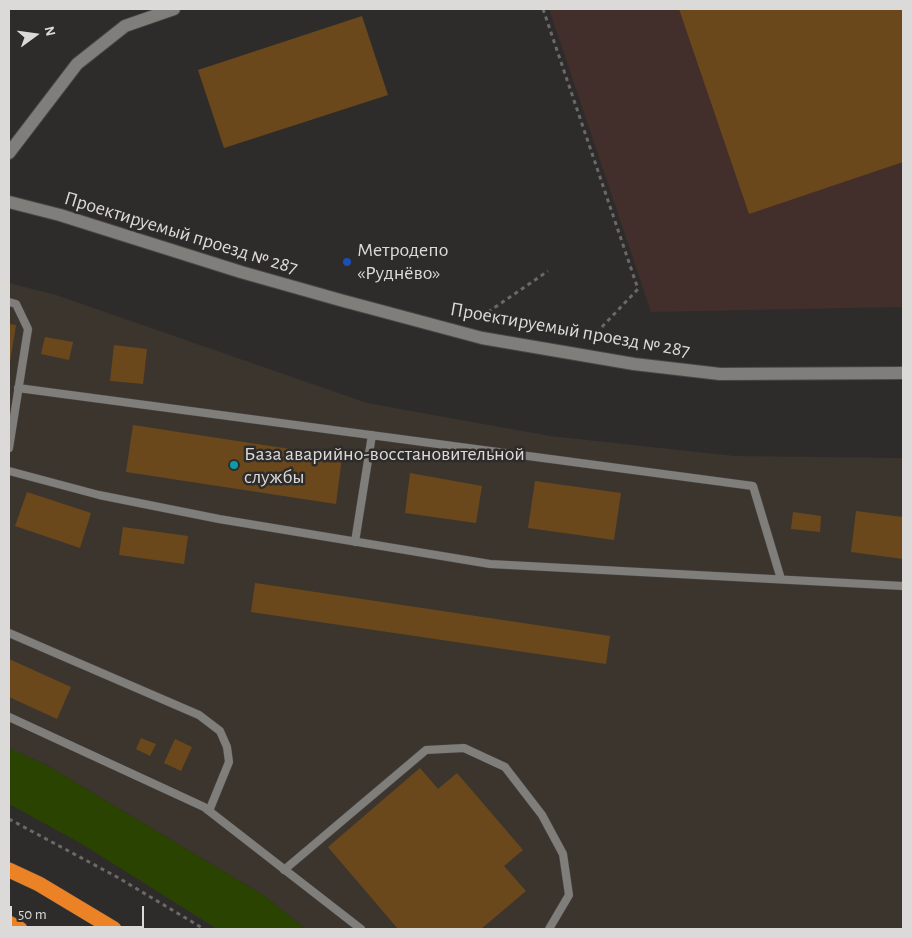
<!DOCTYPE html>
<meta charset="utf-8">
<style>
body{margin:0}
#map{position:relative;width:912px;height:938px;overflow:hidden;background:#2e2c2a;font-family:"Alegreya Sans",sans-serif}
canvas{display:block}
.frame{position:absolute;inset:0;border:10px solid #dcdad9;pointer-events:none}
.north{position:absolute;left:10px;top:10px;width:50px;height:50px;-webkit-text-stroke:4px #2e2c2a;paint-order:stroke;rotate:76deg;font-size:14px;font-weight:700;line-height:20px;text-align:center;color:#dcdad9}
.north::after{content:'';display:block;margin:auto;width:18px;height:22px;background:#dcdad9;clip-path:polygon(50% 0,100% 100%,50% 72%,0 100%)}
.scale{position:absolute;left:10px;top:906px;width:134px;height:22px;box-sizing:border-box;border:2px solid #dcdad9;border-top:0;padding-left:6px;font-size:15px;line-height:18px;white-space:nowrap;color:#dcdad9;-webkit-text-stroke:4px #2e2c2a;paint-order:stroke}
</style>
<div id="map">
<canvas width="912" height="938"></canvas>
<div class="frame"></div>
<div class="north">N</div>
<div class="scale">50 m</div>
</div>
<script>
const g = document.querySelector('canvas').getContext('2d');
g.lineJoin = 'round';
function fillPath(path, color) { g.fillStyle = color; g.fill(path, 'evenodd'); }
const shape = rows => new Path2D(rows.map(r => 'M' + r).join(''));
function trace(path, color, width, dash) { g.strokeStyle = color; g.lineWidth = width; g.lineCap = dash ? 'butt' : 'round'; g.setLineDash(dash || []); g.stroke(path); }
function label(font, color, halo, rows, align = 'center') {
  g.font = font + ' "Alegreya Sans",sans-serif'; g.lineWidth = 5; g.setLineDash([]); g.textBaseline = 'middle'; g.strokeStyle = halo; g.fillStyle = color; for (const [text, x, y, turn = 0] of rows) {
    g.save(); g.translate(x, y); g.rotate((+turn || 0) * Math.PI / 180); g.textAlign = isNaN(turn) ? turn : align; if (halo) g.strokeText(text, 0, 0); g.fillText(text, 0, 0); g.restore();
  }
}
fillPath(shape([
 [9,283,56,295,367,403,550,436,734,456,903,458,903,929,306,929,263,895,48,766,9,748]
]), '#3b352e');
fillPath(shape([
 [549,9,903,9,903,307,651,312]
]), '#422e2b');
fillPath(shape([
 [9,748,48,766,263,895,306,929,217,929,82,844,9,804]
]), '#2a4300');
fillPath(shape([
 [679,9,903,9,903,162,749,214],
 [362,16,388,95,224,148,198,70],
 [9,324,16,325,10,362,9,362],
 [45,337,73,342,69,360,41,354],
 [114,345,147,349,143,384,110,381],
 [133,425,342,457,336,504,126,472],
 [410,473,482,486,476,523,405,513],
 [535,481,621,493,614,540,528,528],
 [27,492,91,513,80,548,15,526],
 [856,511,903,517,903,559,851,552],
 [793,512,821,516,820,532,791,529],
 [123,527,188,536,184,564,119,555],
 [255,583,610,636,606,664,251,612],
 [9,659,71,687,57,719,9,697],
 [141,738,156,744,150,756,136,749],
 [175,739,192,747,181,771,164,763],
 [420,768,438,789,457,773,523,850,504,866,526,891,481,929,398,929,328,847]
]), '#6b481c');
const lane = shape([
 [9,302,16,304,28,329,9,448],
 [18,388,753,486,781,579],
 [9,471,99,495,219,519,490,564,903,586],
 [355,542,372,435],
 [9,633,199,715,220,731,227,747,229,762,209,811],
 [9,717,204,807,361,929],
 [284,870,426,750,464,748,505,767,542,815,563,854,569,895,549,929]
]);
const street = shape([
 [9,153,77,64,125,26,174,9],
 [9,202,60,215,241,272,340,300,482,338,634,364,720,374,903,373]
]);
const highway = shape([
 [9,870,39,884,114,929],
 [9,923,20,929]
]);
trace(lane, '#494746', 9);
trace(street, '#494746', 14);
trace(highway, '#494746', 16);
trace(shape([
 [543,9,638,289,599,330],
 [488,312,548,271],
 [9,819,117,877,204,929]
]), '#6b6967', 3, [4, 4]);
trace(lane, '#807e7b', 8);
trace(street, '#807e7b', 12);
trace(highway, '#ec8226', 15);
for (const [x, y, r, color] of [
 [347,262,5,"#1a4fb4"],
 [234,465,5,"#0f9aa8"]
]) { const dot = new Path2D(); dot.arc(x, y, r, 0, 2 * Math.PI); g.fillStyle = color; g.fill(dot); trace(dot, '#2e2c2a', 2); }
label('20px', '#dcdad9', '#2e2c2a', [
 ["Проектируемый проезд № 287",181,233,17],
 ["Проектируемый проезд № 287",570,330,10]
]);
label('20px', '#dcdad9', '#2e2c2a', [
 ["Метродепо",357,250],
 ["«Руднёво»",357,273],
 ["База аварийно-восстановительной",244,454],
 ["службы",244,477]
], 'left');
</script>
